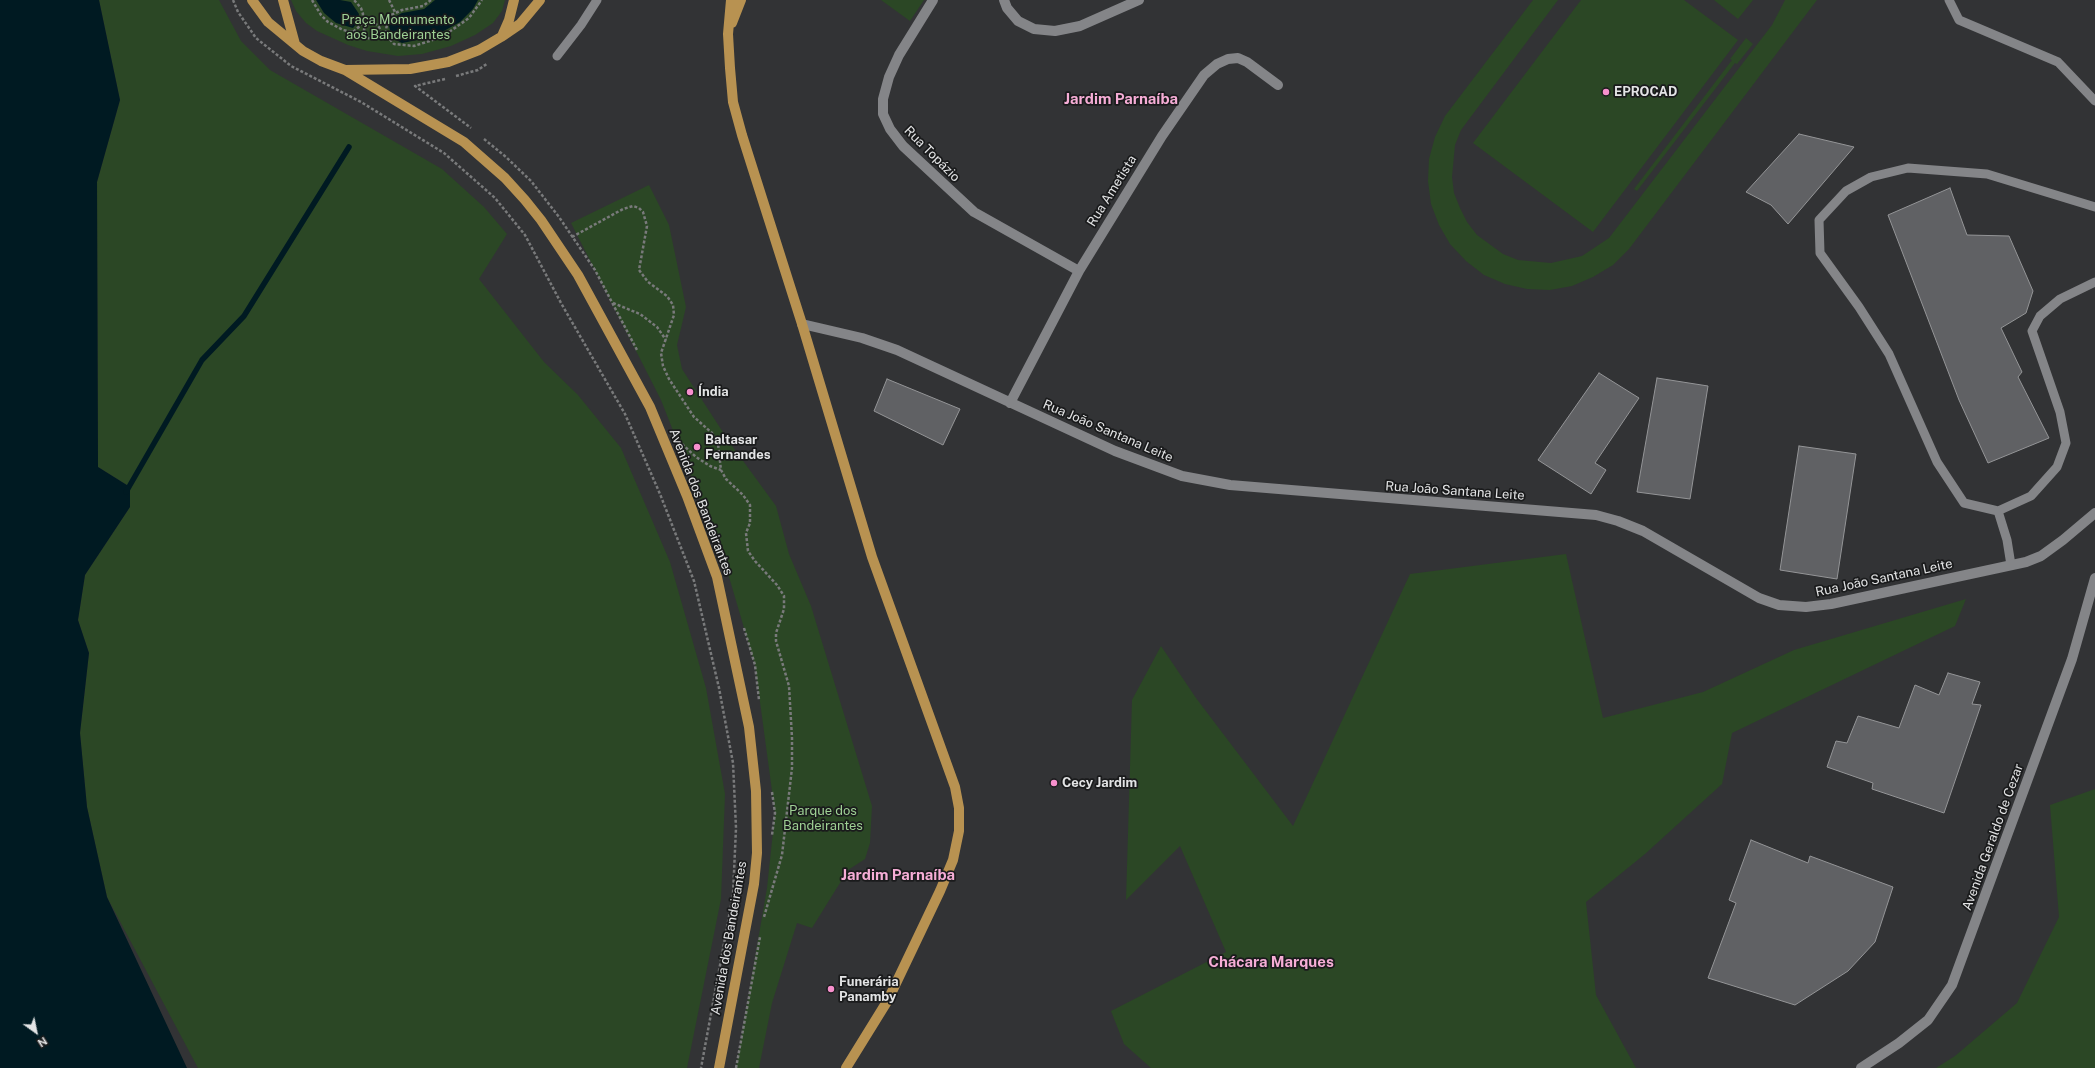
<!DOCTYPE html>
<meta charset="utf-8">
<style>
body{margin:0}
#map{position:relative;width:2095px;height:1068px;overflow:hidden;background:#323335;font-family:"Public Sans",sans-serif}
canvas{display:block}
.north{position:absolute;left:16px;top:1012px;width:40px;height:40px;-webkit-text-stroke:3px #1a1b1c;paint-order:stroke;rotate:147deg;font-size:11px;font-weight:700;line-height:16px;text-align:center;color:#e3e4e5}
.north::after{content:'';display:block;margin:auto;width:14px;height:18px;background:#e3e4e5;clip-path:polygon(50% 0,100% 100%,50% 72%,0 100%)}
</style>
<div id="map">
<canvas width="2095" height="1068"></canvas>
<div class="north">N</div>
</div>
<script>
const g = document.querySelector('canvas').getContext('2d');
g.lineJoin = 'round';
function fillPath(path, color) { g.fillStyle = color; g.fill(path, 'evenodd'); }
const shape = rows => new Path2D(rows.map(r => 'M' + r).join(''));
function trace(path, color, width, dash) { g.strokeStyle = color; g.lineWidth = width; g.lineCap = dash ? 'butt' : 'round'; g.setLineDash(dash || []); g.stroke(path); }
function label(font, color, halo, rows, align = 'center') {
  g.font = font + ' "Public Sans",sans-serif'; g.lineWidth = 3.5; g.setLineDash([]); g.textBaseline = 'middle'; g.strokeStyle = halo; g.fillStyle = color; for (const [text, x, y, turn = 0] of rows) {
    g.save(); g.translate(x, y); g.rotate((+turn || 0) * Math.PI / 180); g.textAlign = isNaN(turn) ? turn : align; if (halo) g.strokeText(text, 0, 0); g.fillText(text, 0, 0); g.restore();
  }
}
fillPath(shape([
 [99,0,219,0,241,41,270,70,442,169,484,207,507,234,479,279,544,362,578,395,621,448,670,562,706,688,725,794,721,899,687,1068,198,1068,107,897,87,807,80,733,89,653,78,620,85,575,130,507,130,487,98,467,97,182,120,100],
 [291,0,505,0,502,11,493,23,475,35,451,46,422,54,398,56,367,51,348,45,317,31,306,23,296,11],
 [881,0,924,0,910,21],
 [1533,0,1558,0,1461,130,1455,145,1452,177,1454,193,1460,208,1467,222,1477,235,1503,254,1518,260,1551,263,1582,256,1609,238,1772,25,1785,0,1817,0,1629,249,1613,265,1593,277,1572,286,1550,290,1527,289,1505,284,1484,275,1466,261,1450,244,1439,225,1431,204,1428,181,1429,159,1435,137,1445,116],
 [1581,0,1684,0,1738,40,1593,232,1473,143],
 [1714,0,1753,0,1738,19],
 [1746,38,1753,44,1737,64,1735,63,1637,191,1634,189,1732,60,1730,59],
 [649,185,669,225,686,307,677,345,682,369,730,443,776,506,789,554,811,606,872,806,870,843,865,859,848,870,812,928,797,923,772,1003,759,1068,736,1068,767,888,775,813,755,665,724,560,661,400,571,223],
 [1566,554,1603,718,1703,692,1794,650,1966,599,1955,626,1732,733,1722,784,1645,854,1586,902,1596,995,1636,1068,1151,1068,1124,1044,1111,1011,1226,952,1180,846,1126,900,1132,700,1161,646,1196,698,1293,826,1410,574],
 [2095,789,2095,1068,1936,1068,1955,1056,2017,1003,2059,917,2050,805]
]), '#2b4725');
fillPath(shape([
 [0,0,99,0,120,100,97,182,98,467,130,487,130,507,85,575,78,620,89,653,80,733,87,807,107,897,187,1068,0,1068],
 [316,0,340,0,351,2,359,14,357,23,353,28,336,23,324,13],
 [435,0,478,0,473,9,460,22,433,37,402,43,392,38,389,26,393,18,402,13,424,9]
]), '#001a22');
trace(shape([
 [126,492,202,360,244,316,349,147]
]), '#001a22', 5.5);
const building = shape([
 [1799,134,1854,147,1788,224,1771,205,1746,192,1799,134],
 [1950,188,1967,235,2009,236,2033,291,2026,313,2001,328,2022,372,2018,377,2049,438,1988,463,1959,400,1888,215,1950,188],
 [1599,373,1639,398,1595,463,1606,470,1591,494,1538,460,1599,373],
 [1657,378,1708,386,1690,499,1637,492,1657,378],
 [887,379,960,409,943,445,874,411,887,379],
 [1799,446,1856,454,1837,579,1780,570,1799,446],
 [1948,673,1980,682,1972,704,1981,705,1944,813,1872,789,1873,783,1827,767,1836,741,1847,743,1858,716,1899,728,1915,685,1939,695,1948,673],
 [1751,840,1808,863,1810,856,1893,887,1875,942,1848,971,1795,1005,1708,978,1736,903,1729,900,1751,840]
]);
fillPath(building, '#606164');
trace(building, '#949597', 1);
trace(shape([
 [233,0,238,12,256,38,291,66,361,102,444,153,495,198,525,235,561,303,625,414,660,494,694,581,719,688,733,763,736,828,733,895,701,1068],
 [312,0,321,15,328,22,343,30,353,32,361,25,363,14,361,8,354,0],
 [389,0,395,12],
 [431,0,423,6,402,10,391,15,388,19,386,30,387,36,394,44,414,46,442,37,469,18,482,0],
 '364 31a8 8 0 1 1 16 0a8 8 0 1 1-16 0Z',
 [456,76,478,70,488,63],
 [445,79,415,86,471,128],
 [484,139,506,157,531,181,559,217,595,270,637,350],
 [572,237,623,209,633,206,639,208,643,212,647,226,639,270,648,282,667,296,673,305,674,315,661,353,663,366,669,379,694,417,712,433,718,444,721,470,726,479,743,495,750,505,750,523,746,533,748,551,755,561,777,585,784,596,784,609,776,633,776,641,789,686,792,738,792,768,782,855,764,917],
 [613,303,640,314,657,327,666,340],
 [682,444,696,457,710,466,721,470],
 [744,628,755,665,759,700],
 [772,792,775,813,772,835],
 [736,1068,760,937]
]), '#797a7b', 2.5, [3, 2]);
trace(shape([
 [1949,0,1959,20,2058,62,2095,101],
 [557,56,581,25,597,0],
 [1998,511,2031,496,2057,467,2066,443,2060,412,2032,331,2040,316,2060,299,2095,282],
 [2011,565,2007,540,1998,511,1964,503,1937,462,1889,354,1859,307,1820,253,1819,220,1846,191,1871,177,1908,168,1987,174,2095,207]
]), '#848588', 9);
trace(shape([
 [933,0,899,55,889,77,883,99,883,114,890,129,903,146,974,212,1079,271],
 [1004,0,1007,8,1018,21,1034,29,1055,31,1080,26,1139,0],
 [802,324,862,338,897,350,1115,451,1182,476,1230,485,1596,515,1618,521,1643,531,1759,598,1779,605,1806,607,1831,604,2026,562,2041,556,2063,540,2095,513],
 [1010,403,1079,271,1162,136,1204,75,1217,64,1228,59,1238,58,1247,62,1278,85],
 [1861,1068,1899,1043,1928,1020,1952,985,2072,659,2095,578]
]), '#848588', 10);
trace(shape([
 [252,0,268,22,303,51,321,61,345,70,410,69,448,62,479,50,501,37,520,24,540,0],
 [283,0,295,44],
 [731,0,728,34,730,68,733,102,742,135,802,324,872,557,955,787,959,808,959,831,953,860,940,891,888,1000,846,1068],
 [732,23,741,0],
 [502,36,509,20,514,0],
 [345,70,464,142,505,178,525,200,541,220,578,275,650,407,687,496,717,577,749,727,756,791,757,853,754,884,719,1068]
]), '#b89251', 10);
for (const [x, y, r, color] of [
 [1606,92,4,"#f890cd"],
 [690,392,4,"#f890cd"],
 [697,447,4,"#f890cd"],
 [1054,783,4,"#f890cd"],
 [831,989,4,"#f890cd"]
]) { const dot = new Path2D(); dot.arc(x, y, r, 0, 2 * Math.PI); g.fillStyle = color; g.fill(dot); trace(dot, '#1a1b1c', 1.5); }
label('13px', '#9ed094', '#1a1b1c', [
 ["Praça Momumento",398,20],
 ["aos Bandeirantes",398,35],
 ["Parque dos",823,811],
 ["Bandeirantes",823,826]
]);
label('bold 13px', '#e3e4e5', '#1a1b1c', [
 ["EPROCAD",1614,92],
 ["Índia",698,392],
 ["Baltasar",705,440],
 ["Fernandes",705,455],
 ["Cecy Jardim",1062,783],
 ["Funerária",839,982],
 ["Panamby",839,997]
], 'left');
label('13px', '#e3e4e5', '#1a1b1c', [
 ["Rua Topázio",932,154,45],
 ["Rua Ametista",1112,191,-58],
 ["Rua João Santana Leite",1108,431,23],
 ["Rua João Santana Leite",1455,491,4],
 ["Avenida dos Bandeirantes",701,502,69],
 ["Rua João Santana Leite",1884,578,-12],
 ["Avenida Geraldo de Cezar",1993,837,-70],
 ["Avenida dos Bandeirantes",729,938,-80]
]);
label('bold 15px', '#f6add6', '#1a1b1c', [
 ["Jardim Parnaíba",1121,99],
 ["Jardim Parnaíba",898,875],
 ["Chácara Marques",1271,962]
]);
</script>
